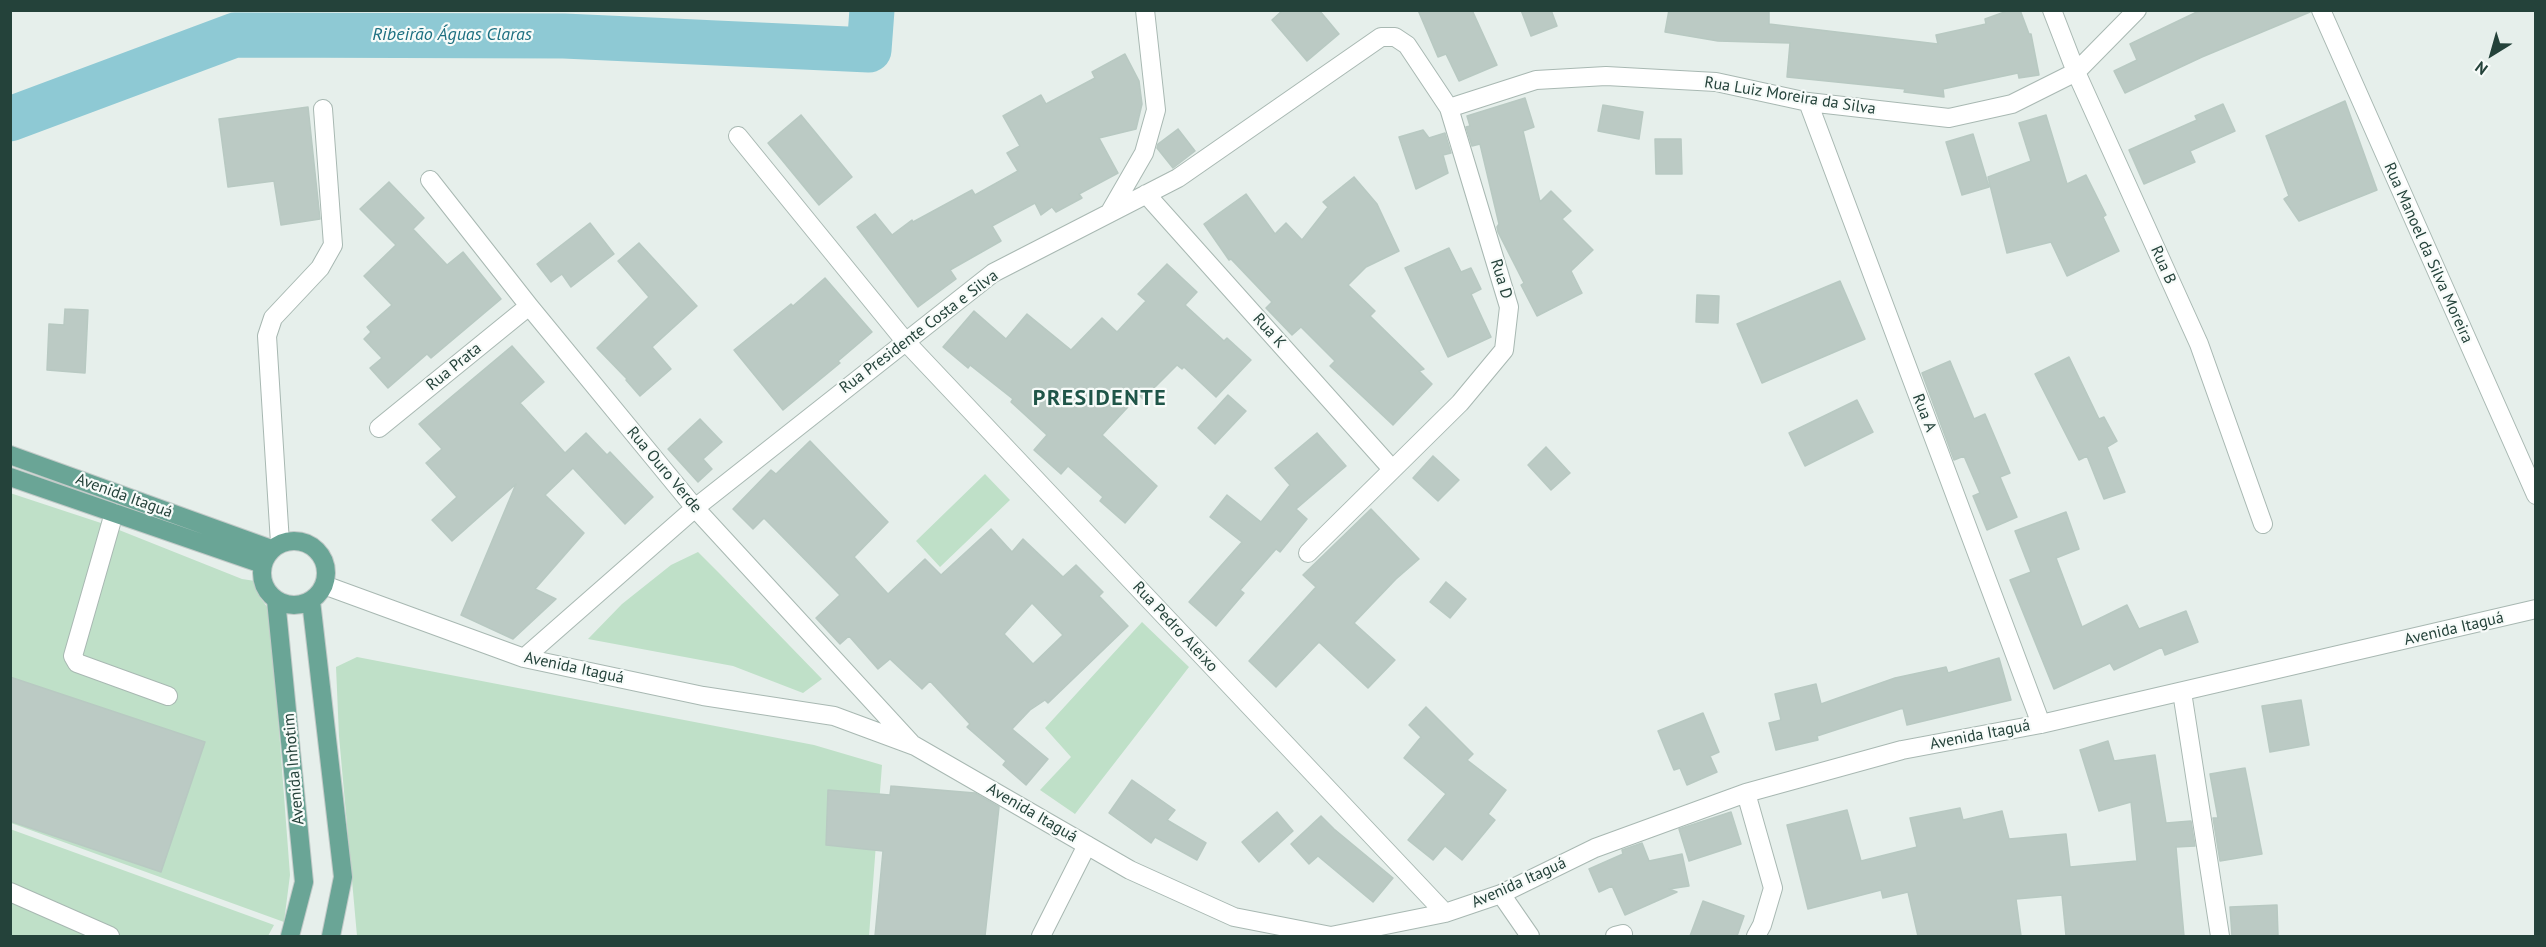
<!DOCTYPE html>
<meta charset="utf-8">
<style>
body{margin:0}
#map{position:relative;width:2546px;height:947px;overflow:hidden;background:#e6efeb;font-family:"PT Sans",sans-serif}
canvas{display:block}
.frame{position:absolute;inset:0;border:12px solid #24423a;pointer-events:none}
.north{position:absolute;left:2462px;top:24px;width:60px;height:60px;-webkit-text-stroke:4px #f7fbf9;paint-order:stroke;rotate:217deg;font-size:16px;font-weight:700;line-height:24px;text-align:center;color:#24423a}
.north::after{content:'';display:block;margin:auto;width:21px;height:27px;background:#24423a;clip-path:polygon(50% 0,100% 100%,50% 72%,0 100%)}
</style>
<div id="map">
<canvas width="2546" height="947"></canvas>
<div class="frame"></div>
<div class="north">N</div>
</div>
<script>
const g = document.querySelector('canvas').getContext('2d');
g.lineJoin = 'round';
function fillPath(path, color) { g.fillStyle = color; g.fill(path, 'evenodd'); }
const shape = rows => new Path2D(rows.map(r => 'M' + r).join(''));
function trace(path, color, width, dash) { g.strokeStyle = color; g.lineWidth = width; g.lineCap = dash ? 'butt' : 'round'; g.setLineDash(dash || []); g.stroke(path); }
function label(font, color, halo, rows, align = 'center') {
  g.font = font + ' "PT Sans",sans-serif'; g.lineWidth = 4.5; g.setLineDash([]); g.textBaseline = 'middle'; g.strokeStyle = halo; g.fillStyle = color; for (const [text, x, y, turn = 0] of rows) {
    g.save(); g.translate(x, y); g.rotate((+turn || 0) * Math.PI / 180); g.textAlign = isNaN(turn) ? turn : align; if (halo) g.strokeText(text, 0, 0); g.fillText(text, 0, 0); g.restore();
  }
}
fillPath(shape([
 [985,474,1010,500,940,567,916,541],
 [10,493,104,524,242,579,255,581,260,597,270,611,290,875,284,922,11,823],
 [698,552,721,575,822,679,803,693,733,666,588,639,622,604,671,565],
 [1142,622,1189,667,1075,814,1040,790,1071,757,1045,728],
 [357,657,814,745,882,765,869,936,357,936,339,736,336,667],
 [10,829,274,925,268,936,11,936]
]), '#bfe0c8');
trace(shape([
 [10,119,235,35,564,36,869,50,872,10]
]), '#8ec9d4', 45);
const building = shape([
 [1283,10,1319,10,1339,34,1307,61,1272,20,1283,10],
 [1418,10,1472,10,1497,65,1459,81,1446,54,1438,57,1418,10],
 [1521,10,1551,10,1557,26,1531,36,1521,10],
 [1669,10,1769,10,1769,24,1938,44,1936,35,1986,24,1985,19,2010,10,2020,10,2029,34,2031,34,2039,75,2019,78,2018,73,1943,89,1944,97,1904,92,1905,89,1787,77,1790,43,1718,41,1665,32,1669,10],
 [2201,10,2310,12,2202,57,2125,93,2114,71,2137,60,2130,44,2201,10],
 [1125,54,1139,81,1142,104,1136,129,1099,138,1118,173,1079,194,1082,198,1056,212,1052,207,1041,215,1035,203,992,226,1001,241,950,270,956,279,918,307,857,227,875,214,892,235,912,220,913,222,972,190,975,195,1018,171,1007,153,1020,146,1003,116,1041,95,1046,104,1095,78,1092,72,1125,54],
 [1525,98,1534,127,1523,131,1540,202,1551,191,1571,211,1562,219,1593,250,1571,271,1582,293,1537,316,1521,285,1524,283,1498,232,1497,227,1499,224,1480,144,1472,146,1466,127,1470,126,1467,116,1525,98],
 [2345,101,2377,190,2299,221,2284,199,2289,196,2266,136,2345,101],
 [2223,104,2235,131,2190,151,2195,162,2144,184,2129,150,2197,120,2195,116,2223,104],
 [1603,105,1643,112,1639,139,1598,131,1603,105],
 [308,107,320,219,281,225,274,181,228,187,219,119,308,107],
 [801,115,852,177,819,205,768,143,801,115],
 [2046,115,2067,184,2086,175,2106,215,2103,217,2119,251,2067,276,2051,242,2007,253,1988,177,2031,161,2019,123,2046,115],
 [1178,129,1195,151,1173,168,1157,148,1158,144,1178,129],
 [1423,130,1429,138,1445,133,1451,153,1443,155,1448,173,1416,189,1399,137,1423,130],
 [1973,134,1989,187,1962,195,1946,142,1973,134],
 [1655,139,1681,139,1682,174,1656,174,1655,139],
 [1354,177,1377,204,1399,251,1366,267,1348,285,1375,311,1370,316,1424,369,1419,371,1432,384,1393,425,1330,366,1335,361,1301,327,1292,335,1266,308,1272,302,1231,259,1229,260,1204,224,1246,194,1275,234,1286,223,1302,240,1328,207,1323,202,1354,177],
 [389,182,424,218,413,229,447,265,463,252,501,299,431,358,427,354,388,388,370,368,382,358,364,339,371,332,367,327,392,305,364,276,396,245,360,209,389,182],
 [590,223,614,254,571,287,562,274,551,282,537,264,590,223],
 [639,243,697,306,652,347,671,369,640,396,626,380,627,379,597,348,649,297,618,261,639,243],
 [1449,248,1461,272,1471,268,1481,289,1471,294,1491,337,1448,357,1405,268,1449,248],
 [1167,264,1197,292,1185,305,1224,341,1227,338,1251,360,1216,397,1184,367,1182,369,1177,365,1143,399,1139,395,1102,435,1157,486,1125,523,1100,501,1103,497,1068,466,1061,474,1034,450,1047,435,1011,402,1013,399,970,365,968,368,943,347,974,311,1006,339,1027,314,1071,350,1102,318,1117,332,1146,301,1138,294,1167,264],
 [825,278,872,332,838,361,840,363,783,410,734,350,791,304,793,306,825,278],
 [1840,281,1865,339,1762,383,1737,324,1840,281],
 [1697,295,1719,296,1718,323,1696,322,1697,295],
 [65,309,88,310,85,373,47,370,49,324,64,325,65,309],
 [512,346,544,382,520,403,565,453,586,433,607,455,610,452,653,497,625,524,573,468,545,495,584,533,535,589,556,599,513,639,461,615,516,484,452,541,432,520,457,497,426,463,442,449,419,424,512,346],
 [2069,357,2099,419,2104,417,2117,441,2107,447,2125,492,2104,499,2087,456,2079,460,2035,374,2069,357],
 [1950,361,1974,419,1985,414,2010,473,2000,477,2017,517,1987,530,1973,496,1980,493,1964,456,1954,460,1922,373,1950,361],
 [1228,395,1246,411,1215,444,1198,428,1228,395],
 [1857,400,1873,432,1805,466,1789,433,1857,400],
 [700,419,722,442,703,459,712,469,698,482,668,449,700,419],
 [1317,433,1346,466,1296,509,1307,519,1280,552,1276,549,1240,590,1244,593,1216,626,1189,602,1242,542,1210,517,1227,495,1261,522,1290,485,1275,468,1317,433],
 [810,441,888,522,854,557,888,594,925,559,941,575,991,529,1012,552,1023,539,1063,577,1076,565,1103,592,1099,596,1128,626,1048,703,1045,700,1030,710,1012,729,1048,759,1026,785,1003,765,1006,761,967,727,970,724,930,681,922,689,890,659,878,669,849,636,840,644,816,618,840,595,764,518,753,529,733,509,771,470,776,474,810,441],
 [1032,603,1063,635,1033,664,1004,634,1032,603],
 [1546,447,1570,473,1551,490,1528,465,1546,447],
 [1433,456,1459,480,1438,501,1413,478,1433,456],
 [1371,509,1419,559,1396,579,1354,623,1395,660,1368,688,1319,642,1276,687,1249,661,1316,587,1303,575,1371,509],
 [2066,512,2079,549,2056,558,2082,627,2127,605,2139,629,2186,611,2198,642,2165,655,2162,647,2114,670,2110,663,2054,689,2010,580,2031,572,2015,531,2066,512],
 [1446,582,1466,599,1450,618,1430,602,1446,582],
 [1999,658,2011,700,1907,725,1903,708,1817,736,1818,740,1776,750,1769,723,1781,720,1775,694,1816,684,1821,704,1895,678,1946,667,1948,673,1999,658],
 [10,677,205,742,161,872,10,821,10,677],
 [2301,700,2309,745,2270,752,2262,706,2301,700],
 [1426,707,1473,754,1467,760,1506,790,1488,814,1495,820,1462,860,1445,846,1433,860,1408,840,1446,794,1404,758,1421,737,1409,725,1426,707],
 [1703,713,1719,752,1710,756,1717,772,1687,785,1680,768,1674,770,1658,731,1703,713],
 [2108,741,2114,761,2155,755,2166,823,2191,821,2195,846,2176,847,2184,936,2066,936,2062,895,2016,899,2021,936,1918,936,1908,892,1883,898,1881,890,1808,909,1787,825,1847,810,1861,861,1917,847,1910,818,1960,808,1963,820,2002,811,2009,839,2066,834,2070,867,2137,861,2131,802,2099,811,2080,750,2108,741],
 [2245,768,2262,854,2220,861,2213,818,2218,818,2210,774,2245,768],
 [1132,780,1175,810,1167,820,1206,843,1197,860,1155,837,1151,843,1109,813,1132,780],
 [891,786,975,793,999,807,985,936,875,936,883,851,826,845,828,790,890,795,891,786],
 [1277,812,1293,831,1259,862,1242,842,1277,812],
 [1731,812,1741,844,1689,861,1679,829,1731,812],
 [1321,816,1334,829,1393,878,1373,902,1318,856,1309,864,1291,844,1321,816],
 [1642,843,1649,861,1682,854,1689,886,1669,889,1677,892,1625,915,1612,886,1599,892,1589,869,1623,854,1622,850,1642,843],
 [1703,901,1744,916,1737,936,1690,936,1703,901],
 [2277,905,2278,936,2232,936,2230,907,2277,905]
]);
fillPath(building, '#bbcac4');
trace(building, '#b8c9c2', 1.5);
const minor = shape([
 [2052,10,2076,72,2199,344,2263,524],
 [2321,10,2536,495],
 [1808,102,2041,724],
 [1449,108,1536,80,1606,76,1716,82,1808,102,1949,118,2012,104,2076,72,2137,10],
 [738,136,905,341,1445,913],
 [430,180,529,306,695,508,911,743],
 [1146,194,1392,469],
 [1110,212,1144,153,1156,110,1145,10],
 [379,428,529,306],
 [114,513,73,656,77,663,168,696],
 [280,543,267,336,273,318,320,268,333,245,323,109],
 [324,585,524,658,703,696,834,716,915,746,1130,870,1234,917,1331,936,1445,913,1501,894,1595,848,1746,793,1902,750,2041,724,2536,609],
 [524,658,695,508,993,273,1178,178,1381,37,1395,37,1407,45,1449,108,1509,307,1504,350,1460,403,1308,553],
 [2182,692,2220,936],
 [1746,793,1773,888,1762,925,1756,936],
 [10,892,110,936],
 [1501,894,1530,936],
 [1041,936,1087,845],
 [1615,936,1623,934]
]);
const major = shape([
 [10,455,271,549],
 [10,477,262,564],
 '262 573a32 32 0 1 1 64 0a32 32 0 1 1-64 0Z',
 [276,600,304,882,290,936],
 [311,601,343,877,331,936]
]);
trace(minor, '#a8b8b2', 20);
trace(major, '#c2cac8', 20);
trace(minor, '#fff', 18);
trace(major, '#6aa596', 18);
label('16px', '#24423a', '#f7fbf9', [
 ["Rua Luiz Moreira da Silva",1790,96,9],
 ["Rua Manoel da Silva Moreira",2428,253,66],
 ["Rua B",2163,265,66],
 ["Rua D",1501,279,73],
 ["Rua K",1269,331,48],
 ["Rua Presidente Costa e Silva",919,332,-37],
 ["Rua Prata",454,367,-39],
 ["Rua A",1924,413,69],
 ["Rua Ouro Verde",664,470,50],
 ["Avenida Itaguá",124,496,20],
 ["Rua Pedro Aleixo",1175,627,47],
 ["Avenida Itaguá",2454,629,-13],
 ["Avenida Itaguá",574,668,12],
 ["Avenida Itaguá",1980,735,-11],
 ["Avenida Inhotim",294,769,-95],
 ["Avenida Itaguá",1032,813,30],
 ["Avenida Itaguá",1519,883,-24]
]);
label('italic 18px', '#1c6f80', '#f7fbf9', [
 ["Ribeirão Águas Claras",452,35]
]);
g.letterSpacing = '1.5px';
label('bold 22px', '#1f5548', '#f7fbf9', [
 ["PRESIDENTE",1100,399]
]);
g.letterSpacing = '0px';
</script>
